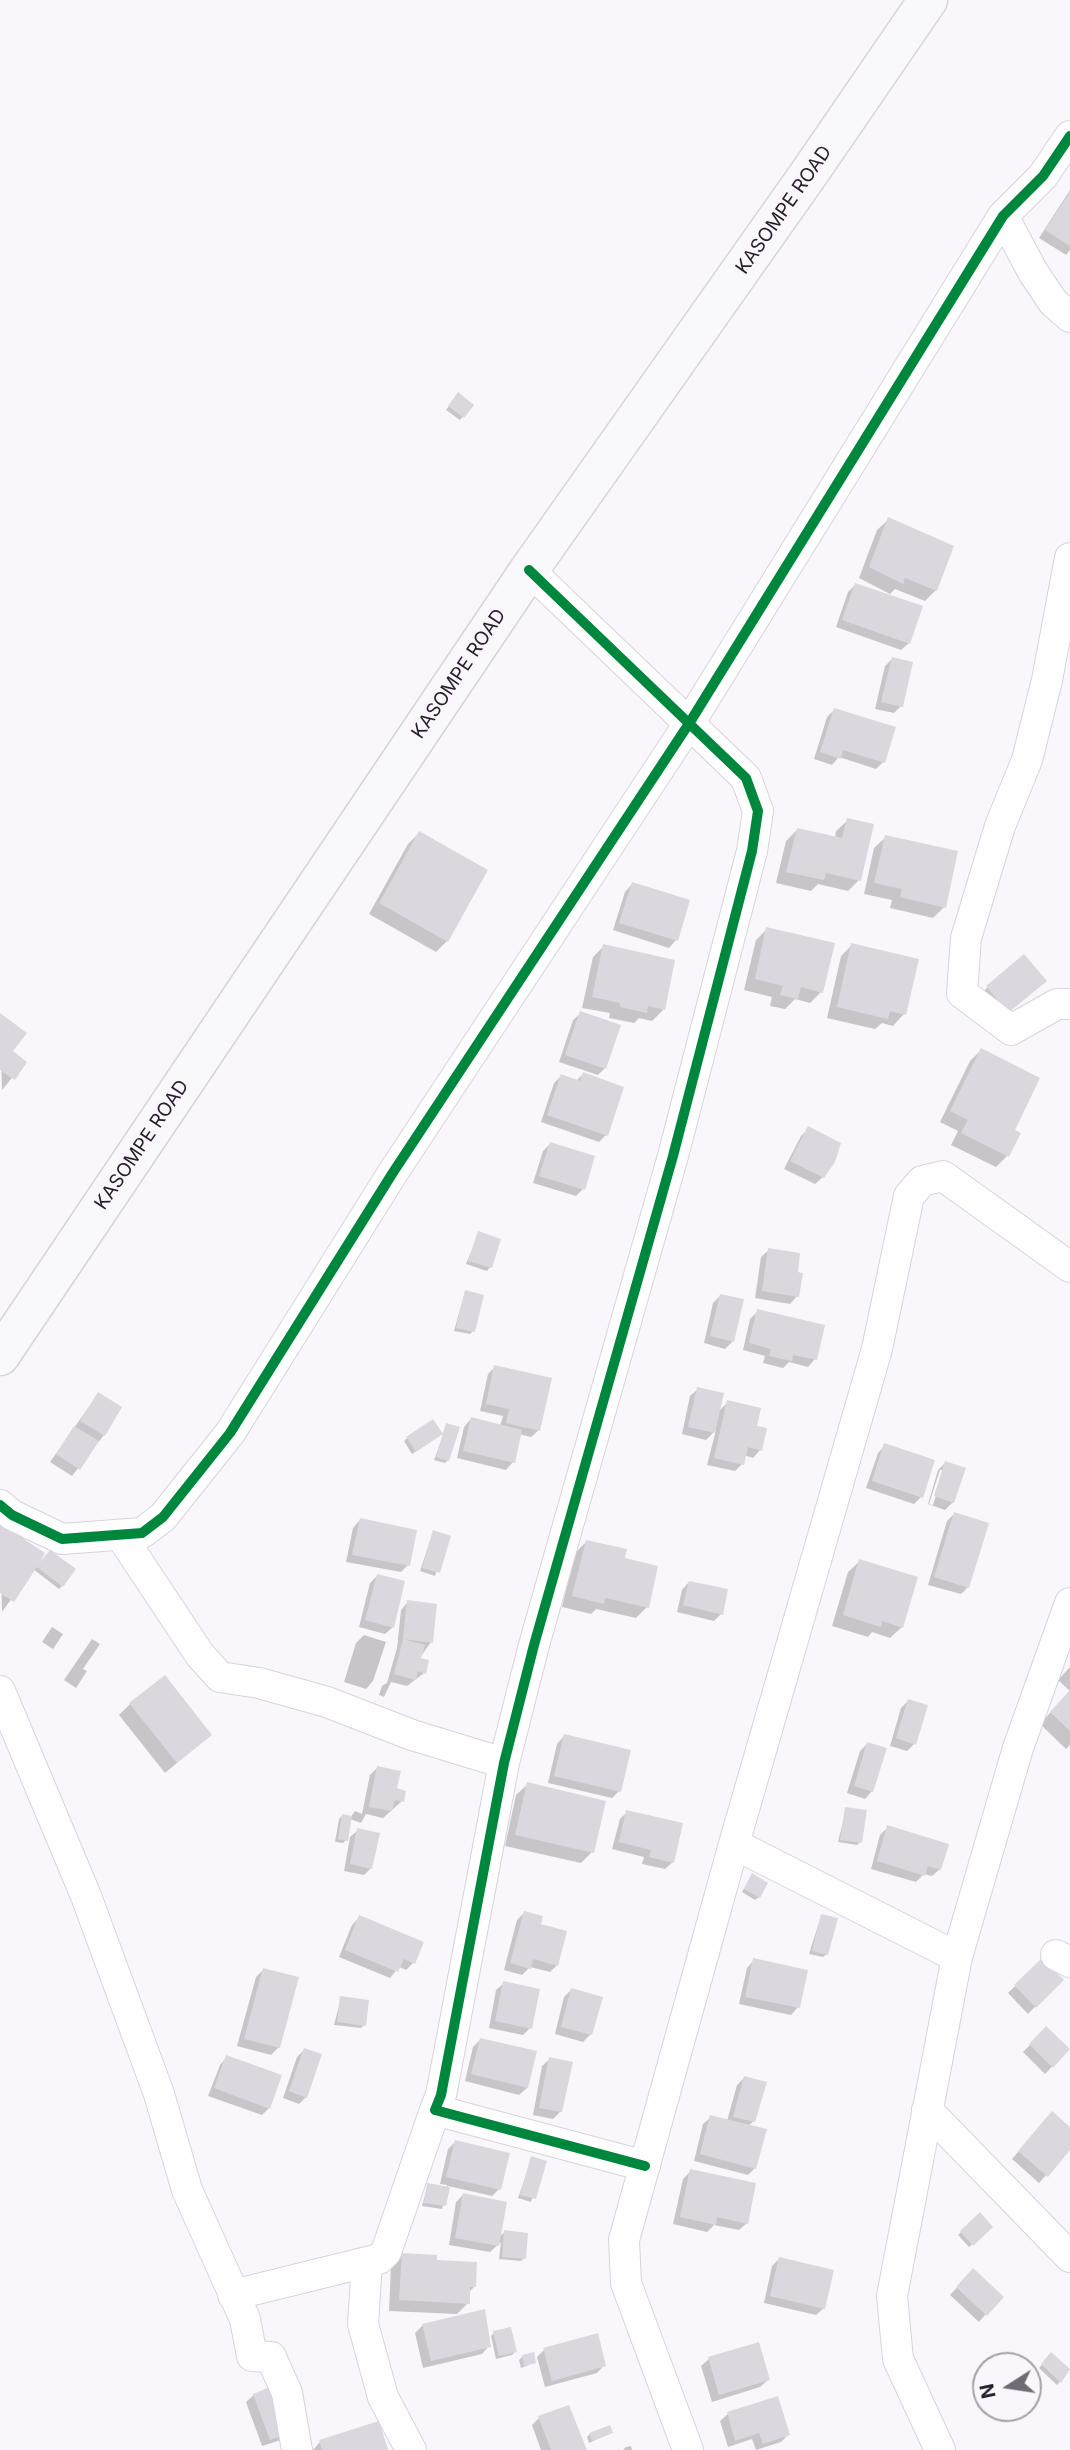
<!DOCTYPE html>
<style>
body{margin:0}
#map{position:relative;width:1070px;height:2450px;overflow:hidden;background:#f9f7fb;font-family:Inter,sans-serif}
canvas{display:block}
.north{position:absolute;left:972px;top:2352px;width:70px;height:70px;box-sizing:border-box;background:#faf6fc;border:2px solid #a5a0a8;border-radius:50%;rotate:258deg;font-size:19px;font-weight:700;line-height:28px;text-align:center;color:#261f2b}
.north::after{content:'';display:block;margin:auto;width:24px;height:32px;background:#706b74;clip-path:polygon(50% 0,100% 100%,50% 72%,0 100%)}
</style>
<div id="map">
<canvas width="1070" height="2450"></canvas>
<div class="north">N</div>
</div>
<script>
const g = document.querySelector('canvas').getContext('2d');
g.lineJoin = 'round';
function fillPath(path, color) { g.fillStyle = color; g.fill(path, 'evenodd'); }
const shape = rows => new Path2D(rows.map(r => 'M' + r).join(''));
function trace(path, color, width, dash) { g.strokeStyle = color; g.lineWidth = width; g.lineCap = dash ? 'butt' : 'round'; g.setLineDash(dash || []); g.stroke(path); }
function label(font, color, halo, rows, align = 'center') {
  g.font = font + ' Inter,sans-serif'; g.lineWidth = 7; g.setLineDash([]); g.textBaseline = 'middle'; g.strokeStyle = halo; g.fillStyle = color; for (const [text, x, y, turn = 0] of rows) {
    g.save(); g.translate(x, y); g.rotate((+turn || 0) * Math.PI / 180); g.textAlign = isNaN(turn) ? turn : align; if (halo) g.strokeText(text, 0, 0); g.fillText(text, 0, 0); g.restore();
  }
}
fillPath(shape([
 [1070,190,1070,250,1066,255,1039,238],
 [455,398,472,405,460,420,446,410],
 [889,519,936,590,925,601,895,589,890,594,859,578,877,530],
 [855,585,909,643,901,650,836,627,848,592],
 [892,659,901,706,894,713,875,709,885,666],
 [834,710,883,762,876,769,839,757,832,765,814,759,827,717],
 [848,820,859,880,848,891,818,884,811,891,776,883,786,841,797,830,835,838,836,831],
 [419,833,447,941,436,952,369,914,408,844],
 [886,837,944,907,933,918,890,908,892,900,864,894,874,848],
 [632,884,688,902,676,940,669,948,613,930,625,892],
 [767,929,821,992,810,1003,795,999,785,1009,770,1006,772,997,744,990,756,940],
 [852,945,904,1014,893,1026,882,1023,875,1029,827,1018,841,956],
 [604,946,663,1010,652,1021,639,1018,634,1023,609,1018,610,1013,582,1008,593,957],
 [1024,956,1000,1019,980,994],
 [581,1013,605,1068,598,1075,559,1062,573,1020],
 [0,1016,11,1052,25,1062,2,1090],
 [981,1050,1012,1130,1007,1156,996,1167,951,1145,958,1131,940,1122,970,1061],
 [583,1074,606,1135,599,1142,541,1122,554,1083,561,1076,576,1081],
 [808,1129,823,1177,815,1184,784,1169,801,1136],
 [550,1144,583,1189,576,1196,533,1183,543,1151],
 [479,1233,490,1267,487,1271,466,1264],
 [769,1250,796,1273,797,1296,790,1304,755,1298,761,1257],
 [465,1292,473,1331,470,1334,454,1331],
 [720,1296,733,1341,725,1349,704,1343,713,1303],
 [758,1311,815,1359,808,1367,789,1362,783,1368,763,1363,765,1356,743,1350,750,1319],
 [495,1367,539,1430,531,1437,519,1434,513,1462,506,1470,457,1458,464,1427,471,1419,500,1426,503,1416,480,1411,488,1374],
 [698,1389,718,1412,728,1402,755,1427,760,1450,753,1458,744,1455,742,1464,735,1471,707,1465,716,1430,706,1440,682,1434,690,1396],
 [98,1394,104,1435,72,1476,50,1462],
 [447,1425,448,1460,445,1463,434,1460],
 [437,1437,412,1454,404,1441,407,1438],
 [885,1445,921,1497,914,1504,866,1488,878,1453],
 [945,1463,953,1502,945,1510,928,1504,938,1470],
 [940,1470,944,1470,933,1505,929,1504],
 [954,1514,968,1587,961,1594,928,1585,947,1521],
 [360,1520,408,1565,401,1572,346,1562,353,1528],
 [0,1526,62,1586,59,1589,33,1569,2,1612],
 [433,1532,448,1537,435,1576,420,1571],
 [586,1542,623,1559,647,1607,636,1618,596,1609,591,1614,562,1607,575,1553],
 [860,1561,902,1627,890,1638,872,1632,868,1637,832,1626,848,1572],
 [377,1576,393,1627,385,1634,359,1627,370,1583],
 [689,1582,721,1614,714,1621,677,1612,682,1590],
 [408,1602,431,1642,419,1659,424,1673,407,1686,391,1682,384,1697,379,1695,382,1686,387,1683,397,1648,401,1610],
 [52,1627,63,1634,53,1649,42,1642],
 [364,1635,386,1642,373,1681,366,1689,344,1682,356,1643],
 [92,1639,100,1644,83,1669,87,1671,76,1688,64,1680],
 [1070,1667,1070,1691,1058,1680],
 [1070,1691,1070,1745,1066,1749,1040,1724],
 [908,1701,914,1744,907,1751,890,1746,901,1708],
 [130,1704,210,1735,165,1773,119,1715],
 [564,1736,619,1791,612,1798,548,1783,557,1744],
 [867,1744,872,1791,865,1799,847,1793,860,1751],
 [378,1767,402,1801,383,1818,366,1814,361,1823,350,1819,346,1840,343,1843,335,1842,339,1819,342,1816,351,1817,355,1811,362,1814,370,1775],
 [528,1784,592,1852,581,1863,505,1846,516,1795],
 [846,1809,860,1842,857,1845,838,1842],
 [627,1812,673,1862,665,1869,642,1864,644,1857,612,1849,620,1819],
 [888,1827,940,1869,932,1876,924,1874,916,1882,871,1869,880,1835],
 [358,1830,371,1868,364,1875,344,1871,350,1837],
 [752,1875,759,1897,755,1900,742,1892],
 [524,1913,539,1925,557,1965,550,1972,530,1967,522,1975,504,1970,517,1920],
 [821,1916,827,1954,823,1957,809,1954],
 [360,1917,413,1963,406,1970,399,1967,390,1978,339,1957,352,1925],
 [754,1960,798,2007,791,2015,739,2004,747,1968],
 [1042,1960,1061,1980,1028,2014,1008,1993],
 [263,1970,279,2047,271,2055,237,2046,256,1977],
 [504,1983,530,2028,523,2035,489,2028,496,1990],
 [571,1990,591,2034,583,2042,555,2034,564,1997],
 [341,1998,364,2025,361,2028,334,2025],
 [1046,2029,1068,2050,1045,2074,1023,2052],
 [480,2040,527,2088,519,2095,465,2081,473,2047],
 [304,2050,306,2097,299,2104,283,2098,297,2057],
 [227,2057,269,2108,262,2115,208,2096,220,2065],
 [550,2059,561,2111,553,2119,533,2115,542,2066],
 [744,2078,754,2121,748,2126,755,2168,748,2175,694,2161,703,2124,711,2117,727,2121,737,2085],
 [1045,2121,1070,2129,1070,2148,1039,2183,1012,2159],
 [455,2142,499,2189,492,2196,448,2186,442,2209,422,2206,428,2185,447,2188,447,2185,440,2184,448,2149],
 [532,2158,545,2162,531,2202,518,2198],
 [691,2171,747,2223,739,2230,714,2225,707,2232,673,2224,683,2179],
 [463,2195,499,2237,505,2232,524,2258,521,2261,499,2259,501,2242,490,2252,449,2245,456,2202],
 [980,2215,991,2227,969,2247,958,2235],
 [402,2255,435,2261,474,2287,469,2292,468,2303,457,2314,389,2311,391,2266],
 [779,2259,824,2308,816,2315,764,2303,772,2266],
 [966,2278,986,2314,979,2322,950,2295],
 [483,2311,489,2346,482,2354,423,2368,415,2333,423,2325],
 [494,2333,515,2352,512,2355,496,2359,491,2336],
 [544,2350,604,2365,597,2373,545,2387,537,2357],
 [1051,2354,1069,2370,1057,2385,1039,2368],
 [522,2357,534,2363,521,2368,519,2360],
 [709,2359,768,2380,760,2387,712,2402,701,2366],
 [272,2388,281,2440,262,2446,246,2402,254,2395],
 [728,2414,788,2435,781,2442,756,2450,752,2439,728,2447,720,2421],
 [539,2418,585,2450,541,2450,532,2425],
 [611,2433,589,2443,587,2437,590,2434],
 [320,2442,387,2450,313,2450],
 [631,2446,632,2450,623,2450,626,2447]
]), '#0003');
fillPath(shape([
 [1070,192,1070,246,1045,230],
 [458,392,474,405,464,418,448,406],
 [888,517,954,546,937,591,905,578,903,584,869,567],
 [855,583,923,606,910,644,842,620],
 [892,657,913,662,903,707,881,702],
 [834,708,896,727,885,763,843,750,841,759,820,752],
 [847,818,874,824,861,881,826,873,824,880,786,872,797,828,842,838],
 [419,831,488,870,448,942,379,903],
 [885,835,958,851,946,908,900,897,902,889,874,883],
 [632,882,690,900,678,941,619,923],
 [766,927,835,943,823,993,801,987,798,999,780,995,783,986,755,979],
 [851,943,919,959,906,1015,890,1011,888,1019,837,1007],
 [603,944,675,960,665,1010,648,1006,647,1013,620,1007,620,1003,592,997],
 [1024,954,1047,981,1008,1013,986,986],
 [580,1011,621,1025,606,1069,565,1055],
 [0,1013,27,1033,13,1051,27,1062,15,1080,0,1070],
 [981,1048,1040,1078,1015,1130,1021,1133,1009,1157,961,1133,968,1120,950,1111],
 [583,1072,624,1087,608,1136,547,1115,561,1074,580,1081],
 [808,1126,841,1143,835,1162,824,1178,790,1161],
 [550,1142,595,1156,585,1190,539,1176],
 [478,1231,501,1239,492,1268,468,1261],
 [768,1248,800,1253,798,1272,803,1273,799,1297,762,1291],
 [465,1290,484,1295,475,1332,456,1328],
 [720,1294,744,1299,734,1342,710,1336],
 [757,1309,825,1325,817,1360,793,1355,792,1361,769,1356,771,1349,749,1343],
 [494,1365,552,1378,540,1431,506,1423,509,1409,486,1404],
 [697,1387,724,1393,715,1433,688,1427],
 [98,1392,122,1407,105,1436,80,1421],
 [727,1400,761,1408,757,1426,767,1428,762,1451,748,1447,744,1465,714,1458],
 [471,1417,522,1430,515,1463,463,1451],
 [433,1419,443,1434,416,1452,406,1437],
 [446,1423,460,1427,449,1461,436,1457],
 [74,1426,99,1441,80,1470,56,1454],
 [884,1443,935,1460,923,1498,872,1481],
 [945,1461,966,1468,954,1503,934,1496],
 [954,1512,989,1523,969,1588,934,1577],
 [360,1518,417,1530,410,1566,352,1555],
 [0,1523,45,1553,40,1562,50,1550,76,1569,63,1587,37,1567,14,1602,0,1593],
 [433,1530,451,1536,440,1573,422,1568],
 [586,1540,627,1549,625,1558,658,1566,649,1608,605,1598,604,1604,572,1596],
 [859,1559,918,1577,903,1628,882,1621,881,1627,843,1615],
 [377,1574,405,1581,394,1628,365,1620],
 [689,1581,728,1589,723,1615,683,1605],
 [407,1600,437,1604,433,1643,403,1639],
 [403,1639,425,1645,421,1658,429,1660,426,1674,418,1671,416,1680,394,1674],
 [165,1675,212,1735,177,1763,129,1703],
 [1070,1690,1070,1731,1050,1712],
 [908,1699,928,1705,916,1745,896,1738],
 [564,1734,631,1750,621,1792,554,1776],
 [867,1742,887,1748,873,1792,854,1786],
 [377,1766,401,1771,397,1788,406,1791,404,1802,395,1800,392,1811,369,1807],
 [527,1782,606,1801,594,1853,515,1835],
 [845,1807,867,1810,862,1843,840,1840],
 [626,1810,683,1823,674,1863,649,1857,651,1850,619,1842],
 [342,1814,352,1816,348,1841,338,1839],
 [887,1825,949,1844,941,1870,928,1866,925,1876,877,1861],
 [357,1828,380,1833,372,1869,350,1864],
 [752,1873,768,1883,760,1898,744,1889],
 [524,1911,543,1916,541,1924,567,1931,558,1966,533,1959,531,1969,510,1963],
 [821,1914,838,1918,828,1955,812,1951],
 [359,1915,424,1942,415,1964,404,1959,398,1972,345,1950],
 [753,1958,808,1970,800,2008,745,1997],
 [1042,1958,1064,1980,1036,2008,1014,1985],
 [263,1968,299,1977,280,2048,244,2039],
 [503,1981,540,1989,532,2029,495,2021],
 [571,1988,603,1997,592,2035,561,2027],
 [340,1996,369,2000,366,2026,337,2022],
 [1046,2026,1070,2049,1053,2068,1029,2044],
 [480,2038,537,2051,528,2088,471,2074],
 [304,2048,322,2054,307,2098,289,2091],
 [226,2055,282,2075,270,2109,214,2088],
 [549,2057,573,2062,562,2112,539,2108],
 [744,2076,767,2082,755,2122,733,2117],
 [1052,2111,1070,2127,1070,2150,1048,2177,1018,2151],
 [710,2115,767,2129,756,2169,700,2154],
 [455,2140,510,2153,501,2190,446,2177],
 [531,2156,547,2161,536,2199,520,2195],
 [690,2169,756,2183,748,2224,717,2217,716,2225,680,2217],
 [427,2183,450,2187,446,2206,424,2203],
 [463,2193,507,2202,499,2246,455,2238],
 [980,2212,993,2227,973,2246,960,2231],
 [504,2230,528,2233,526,2259,502,2257],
 [402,2253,437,2255,437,2260,477,2262,476,2287,470,2287,470,2304,399,2300],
 [779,2257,834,2270,825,2309,770,2296],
 [973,2268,1004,2297,987,2316,956,2287],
 [485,2309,491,2347,431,2361,422,2324],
 [511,2327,517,2352,499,2356,493,2331],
 [598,2333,606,2366,552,2381,543,2348],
 [759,2342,770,2380,719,2395,708,2357],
 [534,2352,536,2363,524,2366,522,2355],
 [1051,2352,1070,2369,1061,2383,1041,2364],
 [273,2386,290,2433,270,2440,253,2394],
 [778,2396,790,2435,763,2444,759,2433,735,2441,727,2412],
 [569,2405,587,2450,551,2450,538,2416],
 [379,2421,388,2450,322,2450,319,2440],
 [610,2425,613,2433,592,2441,589,2433]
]), '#dbd7df');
const street = shape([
 [1003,216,1033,272,1053,302,1070,317],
 [1070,558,1047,680,1027,760,1000,826,966,938,962,993,1011,1030,1057,1004,1070,1004],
 [529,570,746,778,758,811,752,851,673,1156,534,1645,504,1763,441,2095,435,2110,645,2166],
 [0,1505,12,1515,62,1539,142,1533,163,1517,230,1433,392,1174,690,722,1003,216,1043,176,1070,136],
 [121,1536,200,1655,220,1677,259,1683,327,1702,412,1735,504,1763],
 [0,1691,86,1896,159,2094,187,2190,245,2319,252,2356,271,2357,287,2393,297,2450],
 [734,1844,957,1957],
 [1056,1955,1070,1962],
 [927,2110,1070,2257],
 [367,2262,363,2324,383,2397,411,2450],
 [233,2295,379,2259,386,2252,435,2110],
 [688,2450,626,2283,624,2240,734,1844,877,1349,909,1196,922,1181,943,1176,1070,1267],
 [940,2450,898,2359,892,2296,957,1957,1018,1748,1070,1603]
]);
const secondary = shape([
 [0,1356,529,570,810,172,928,0]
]);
trace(street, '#d8d3dc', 32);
trace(secondary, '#d8d3dc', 41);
trace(street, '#fefefe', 30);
trace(secondary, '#f9f8fa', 38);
trace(shape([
 [529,570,746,778,758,811,752,851,673,1156,534,1645,504,1763,441,2095,435,2110,645,2166],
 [0,1505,12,1515,62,1539,142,1533,163,1517,230,1433,392,1174,690,722,1003,216,1043,176,1070,136]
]), '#00873e', 10);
label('19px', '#261f2b', '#faf6fc', [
 ["KASOMPE ROAD",784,210,-55],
 ["KASOMPE ROAD",459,674,-56],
 ["KASOMPE ROAD",142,1145,-56]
]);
</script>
